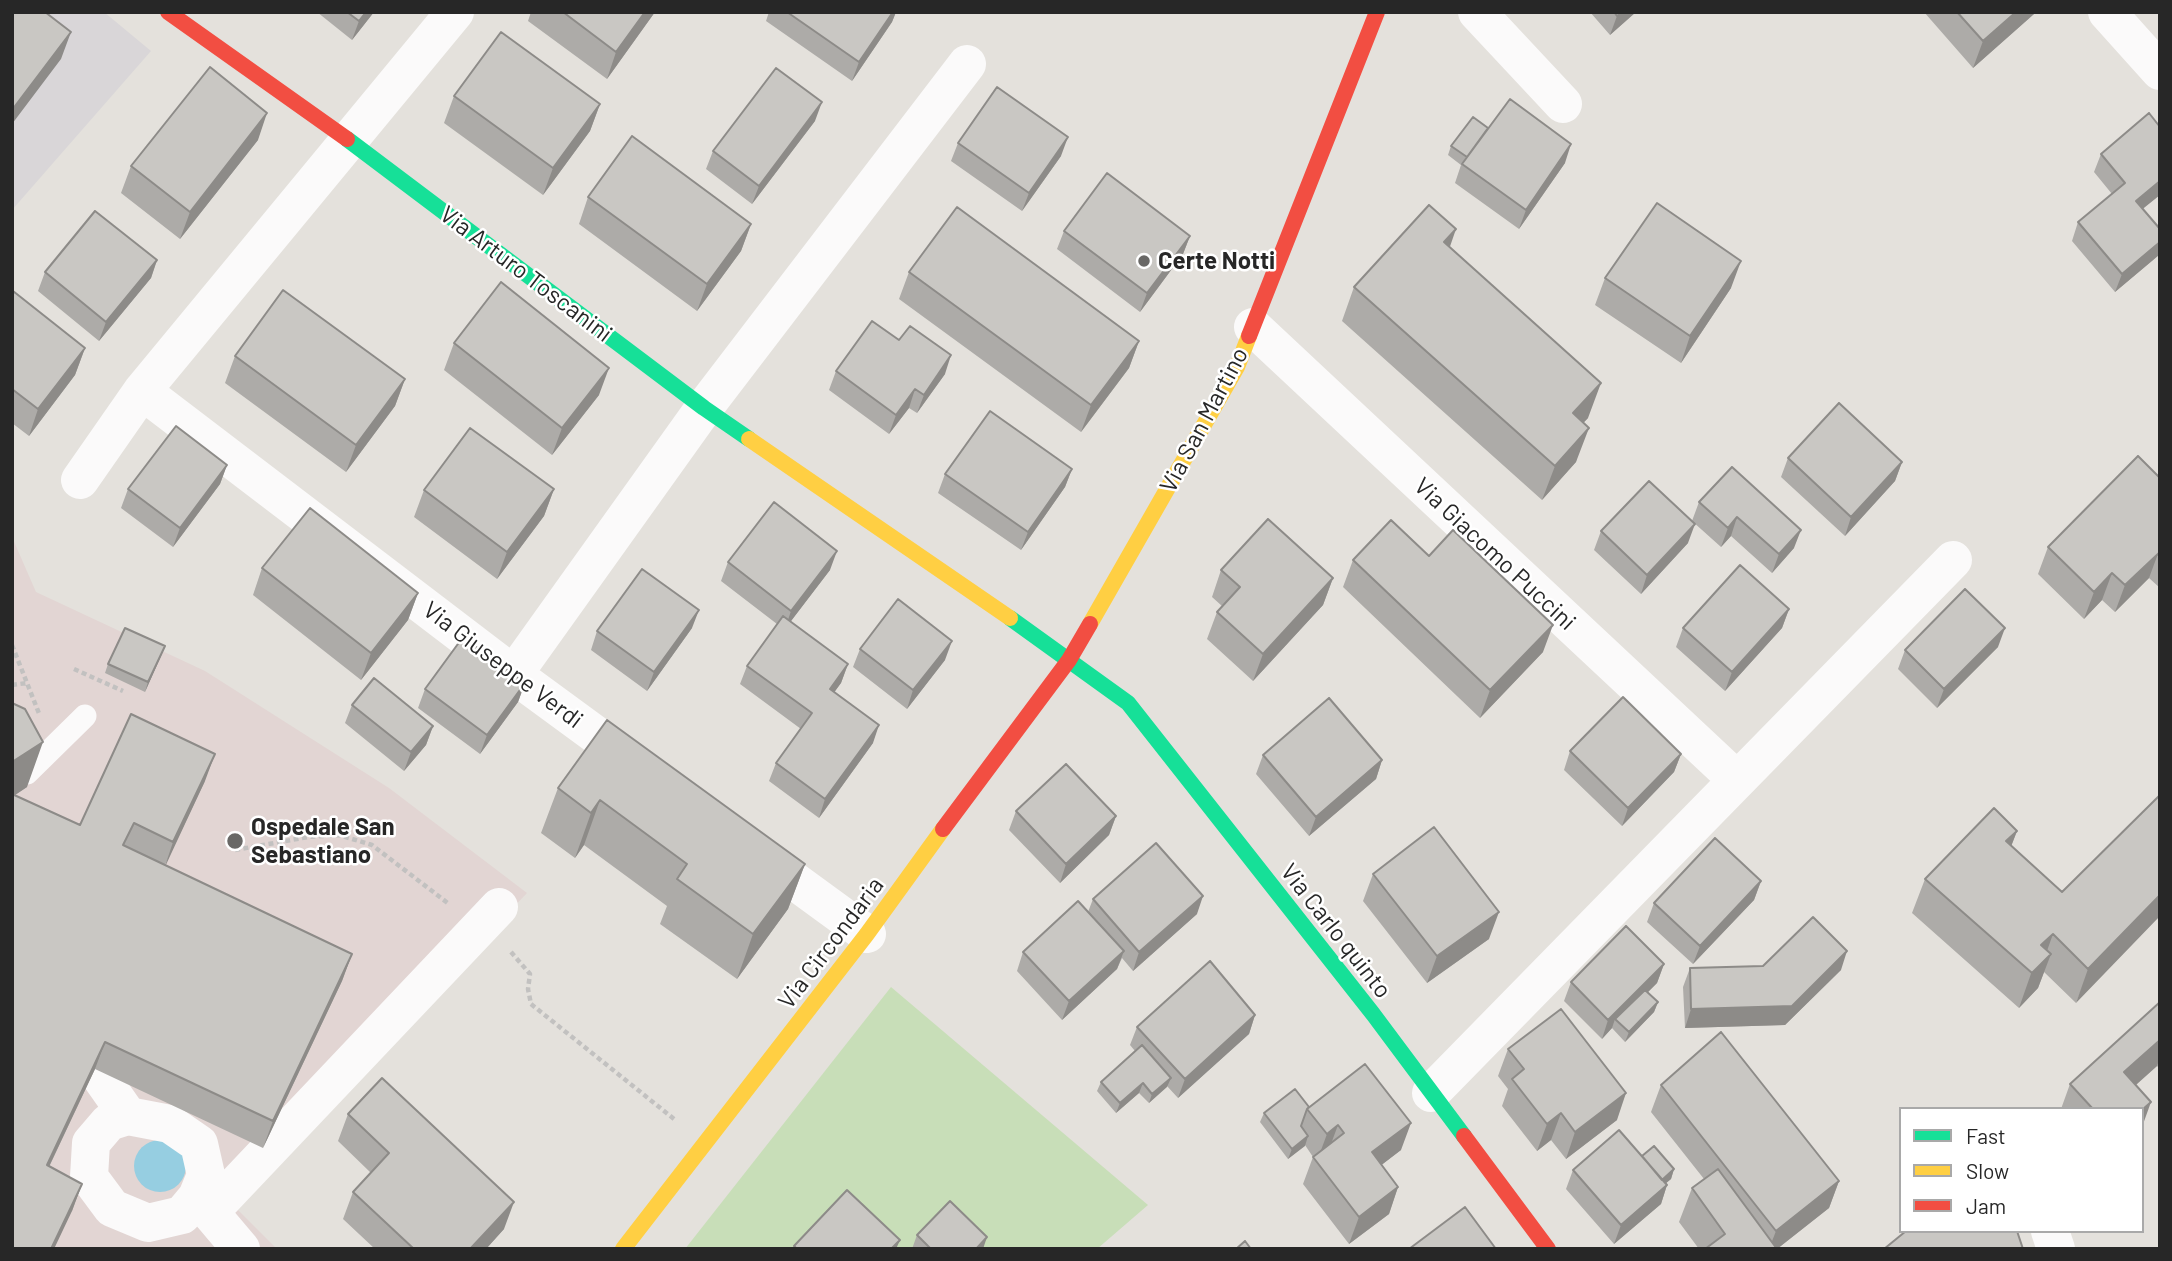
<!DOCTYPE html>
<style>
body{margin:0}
#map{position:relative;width:2172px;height:1261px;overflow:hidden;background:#e4e1dc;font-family:Barlow,sans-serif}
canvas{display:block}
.frame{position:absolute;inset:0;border:14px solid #272727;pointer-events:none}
.legend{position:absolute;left:1899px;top:1107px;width:245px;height:126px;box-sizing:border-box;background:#fff;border:2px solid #a9a9a9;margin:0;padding:9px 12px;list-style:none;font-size:21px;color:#272727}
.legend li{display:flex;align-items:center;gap:14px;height:35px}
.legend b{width:35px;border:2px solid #a9a9a9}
</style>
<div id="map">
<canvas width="2172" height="1261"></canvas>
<div class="frame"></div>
<ul class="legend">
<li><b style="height:9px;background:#16e098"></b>Fast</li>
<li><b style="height:9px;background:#ffcf43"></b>Slow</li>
<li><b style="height:9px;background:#f24e42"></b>Jam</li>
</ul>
</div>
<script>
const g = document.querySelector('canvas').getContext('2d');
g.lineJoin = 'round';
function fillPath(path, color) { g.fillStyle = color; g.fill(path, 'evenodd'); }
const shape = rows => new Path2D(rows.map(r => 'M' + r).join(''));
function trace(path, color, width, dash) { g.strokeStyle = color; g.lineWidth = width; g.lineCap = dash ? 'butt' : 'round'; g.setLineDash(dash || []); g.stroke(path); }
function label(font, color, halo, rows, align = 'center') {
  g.font = font + ' Barlow,sans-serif'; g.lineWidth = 5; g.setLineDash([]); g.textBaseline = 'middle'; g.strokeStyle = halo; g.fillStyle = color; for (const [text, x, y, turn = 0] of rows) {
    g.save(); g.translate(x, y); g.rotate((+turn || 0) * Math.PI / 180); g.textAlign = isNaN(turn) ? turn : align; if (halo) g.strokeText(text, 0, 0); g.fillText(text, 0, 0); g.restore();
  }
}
fillPath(shape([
 [12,12,104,12,151,51,12,210]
]), '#d9d6d8');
fillPath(shape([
 [12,537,36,592,205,671,389,788,527,893,232,1204,277,1249,12,1249]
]), '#e2d5d3');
fillPath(shape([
 [891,987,1148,1205,1097,1249,685,1249]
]), '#c8deb8');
fillPath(shape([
 '134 1166a26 26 0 1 1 52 0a26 26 0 1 1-52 0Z'
]), '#96cee1');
trace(shape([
 [12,645,40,716],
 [74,669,123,691],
 [12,685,27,683],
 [235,850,308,837,339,835,372,845,449,904],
 [511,952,530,974,528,989,531,1004,674,1119]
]), '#c2c1c0', 4.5, [5, 3.5]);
trace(shape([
 [27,773,85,716]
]), '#fbfafa', 23);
trace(shape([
 [1477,12,1563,104],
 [2107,12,2160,71],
 [1253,327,1737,780],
 [142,391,517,677,637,765],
 [80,480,142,391,455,12],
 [521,664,704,408,967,64],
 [756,853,867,934],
 [95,1069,128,1116,170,1124,199,1144,206,1175,197,1197,241,1249],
 [1431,1093,1953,560],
 [128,1116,109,1122,91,1143,89,1177,112,1208,148,1223,182,1215,197,1197],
 [210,1212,499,907],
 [2050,1231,2056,1249]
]), '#fbfafa', 38);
trace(shape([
 [347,139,704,408,749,439],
 [1010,618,1128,703,1373,1014,1464,1136]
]), '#16e098', 16);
trace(shape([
 [749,439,1010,618],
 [1090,624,1237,367,1249,336],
 [623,1249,867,934,943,829]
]), '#ffcf43', 16);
trace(shape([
 [168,12,347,139],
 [1249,336,1377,12],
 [943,829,1069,660,1090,624],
 [1464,1136,1548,1249]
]), '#f24e42', 16);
fillPath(shape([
 [317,12,374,12,352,40],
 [531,12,655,12,607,79,528,21],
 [769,12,896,12,892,22,852,81,766,21],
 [1590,12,1636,12,1610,35],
 [1924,12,2035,12,2034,14,1973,68],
 [454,96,600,104,590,131,543,195,444,123],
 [2149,113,2143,209,2159,255,2115,292,2072,241,2078,222,2112,194,2094,172,2101,154],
 [815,121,752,204,706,169,713,151],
 [1488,128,1565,163,1519,229,1455,183,1461,165,1448,155,1451,146],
 [258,140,180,239,121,193,131,166],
 [958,143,1061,156,1022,211,951,161],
 [588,197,751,224,741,251,697,311,579,224],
 [1064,231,1190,236,1183,254,1140,312,1057,249],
 [1450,247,1588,418,1583,423,1576,462,1542,500,1342,321,1354,287],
 [157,260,151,278,99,341,38,291,45,272],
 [909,272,1139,341,1129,368,1081,432,899,299],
 [1605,278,1731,288,1681,363,1595,305],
 [13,291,85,348,75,375,29,436,12,423],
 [899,340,945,374,917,413,909,408,889,434,829,390,836,371],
 [454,343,599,395,552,455,444,370],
 [235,356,405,379,395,406,346,472,225,383],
 [1788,458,1902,462,1895,481,1845,536,1781,477],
 [227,465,220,484,173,547,121,508,128,489],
 [1732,467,1794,548,1772,573,1731,536,1721,547,1692,521,1699,502],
 [1072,469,1065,487,1021,550,938,493,945,474],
 [2160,478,2160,588,2149,578,2115,612,2102,600,2084,619,2038,574,2048,547],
 [554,489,544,516,497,579,414,517,424,490],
 [1601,531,1688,543,1641,594,1594,550],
 [1429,556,1543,652,1480,718,1343,587,1353,560],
 [728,562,830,570,790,622,848,664,841,683,834,692,873,743,819,818,769,781,776,763,801,729,740,684,747,666,777,624,721,581],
 [262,568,418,593,408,620,361,680,253,595],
 [1221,570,1333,578,1323,605,1253,681,1207,639,1217,612,1222,606,1212,597],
 [1789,609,1782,628,1725,691,1676,647,1683,628],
 [692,628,647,691,591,650,597,631],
 [165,646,145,692,105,673,108,664],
 [1998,647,1937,708,1898,669,1905,650],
 [860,649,945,660,907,709,853,667],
 [525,683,518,702,480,754,418,708,425,689],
 [12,703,27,787,15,795,80,825,205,781,165,865,352,954,342,981,263,1148,95,1069,49,1167,82,1184,72,1211,12,1249],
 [352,705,433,726,426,745,404,771,345,723],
 [607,720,805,864,788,909,737,979,660,924,667,906,584,845,575,858,541,833,558,788],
 [1570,751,1681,754,1674,772,1622,826,1564,770],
 [1263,755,1382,760,1376,779,1309,836,1256,774],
 [2160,795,2076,1003,2044,972,2038,988,2019,1008,1912,913,1925,879,2017,831,2011,846,2062,892],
 [1016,811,1116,816,1109,835,1060,883,1009,830],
 [1373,874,1489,939,1427,983,1363,901],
 [1761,881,1754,900,1693,964,1647,922,1654,903],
 [1093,899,1197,914,1133,971,1122,958,1117,969,1062,1020,1017,971,1023,952,1088,912],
 [1664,964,1657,983,1648,992,1658,1002,1654,1012,1625,1042,1612,1028,1602,1039,1564,1001,1571,982],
 [1690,968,1841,970,1785,1025,1685,1028,1683,987],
 [2160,1002,2160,1069,2157,1066,2136,1085,2142,1109,2061,1109,2070,1084],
 [1255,1015,1249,1034,1178,1098,1167,1086,1149,1103,1139,1093,1116,1113,1097,1091,1101,1082,1135,1051,1130,1045,1137,1027],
 [1508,1049,1617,1120,1566,1159,1551,1140,1537,1151,1502,1106,1508,1089,1498,1076],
 [1661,1085,1839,1181,1829,1208,1777,1249,1699,1249,1679,1222,1692,1188,1704,1179,1651,1112],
 [1309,1107,1401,1150,1381,1165,1398,1187,1389,1214,1349,1244,1303,1184,1313,1157,1305,1145,1288,1159,1260,1122,1264,1113],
 [348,1114,504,1229,486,1249,375,1249,343,1219,353,1192,371,1173,338,1141],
 [1642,1156,1674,1169,1671,1179,1666,1183,1667,1185,1661,1204,1614,1244,1566,1189,1573,1170],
 [917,1235,983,1249,912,1249]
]), '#adaba8');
fillPath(shape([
 [366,12,374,12,352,40,359,21],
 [645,12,655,12,607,79,616,52],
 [893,12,896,12,892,22,852,81,859,62],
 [1622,12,1636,12,1610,35,1617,16],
 [2016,12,2035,12,2034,14,1973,68,1983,41],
 [71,32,61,59,12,124,12,110],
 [822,102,815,121,752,204,759,186],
 [600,104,590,131,543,195,553,168],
 [267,113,258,140,180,239,190,212],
 [1068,137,1061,156,1022,211,1029,193],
 [1571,144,1565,163,1519,229,1526,210],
 [2160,181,2160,195,2129,220,2136,201],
 [751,224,741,251,697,311,707,284],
 [1456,229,1444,264,1444,242],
 [1190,236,1183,254,1140,312,1147,293],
 [2160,242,2159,255,2115,292,2122,274],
 [157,260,151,278,99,341,106,322],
 [1741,261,1731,288,1681,363,1690,336],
 [1139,341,1129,368,1081,432,1091,405],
 [85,348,75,375,29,436,38,409],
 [951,355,945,374,917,413,924,395],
 [609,368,599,395,552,455,562,428],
 [405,379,395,406,346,472,356,445],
 [1601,383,1588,418,1560,447,1573,413],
 [915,389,909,408,889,434,896,415],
 [1589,428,1576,462,1542,500,1555,466],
 [1902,462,1895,481,1845,536,1851,517],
 [227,465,220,484,173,547,180,528],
 [1072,469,1065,487,1021,550,1028,532],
 [554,489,544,516,497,579,507,552],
 [1737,517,1731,536,1721,547,1728,528],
 [1695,524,1688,543,1641,594,1647,575],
 [1801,530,1794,548,1772,573,1779,554],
 [837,551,830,570,785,629,791,611],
 [2159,551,2149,578,2115,612,2125,585],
 [2112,573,2102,600,2084,619,2094,592],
 [1333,578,1323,605,1253,681,1263,654],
 [418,593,408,620,361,680,371,653],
 [1789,609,1782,628,1725,691,1732,672],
 [699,610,692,628,647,691,654,672],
 [1553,625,1543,652,1480,718,1490,690],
 [2005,628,1998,647,1937,708,1944,689],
 [952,641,945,660,907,709,913,690],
 [165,646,161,656,145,692,148,682],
 [848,664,841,683,823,708,830,689],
 [525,683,518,702,480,754,487,735],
 [879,725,873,743,819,818,825,799],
 [433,726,426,745,404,771,411,752],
 [43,742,27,787,12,797,12,762],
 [215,754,205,781,164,869,173,842],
 [1681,754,1674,772,1622,826,1628,808],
 [1382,760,1376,779,1309,836,1316,817],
 [600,800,584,845,575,858,591,813],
 [1116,816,1109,835,1060,883,1066,864],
 [2017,831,2004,865,2006,841],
 [805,864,788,909,737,979,753,934],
 [1761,881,1754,900,1693,964,1700,946],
 [2160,895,2160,916,2076,1003,2088,969],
 [1203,896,1197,914,1133,971,1139,952],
 [1499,912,1489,939,1427,983,1437,956],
 [2053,934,2043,962,2051,954,2038,988,2019,1008,2041,945],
 [1124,951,1117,969,1062,1020,1069,1001],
 [1847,951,1841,970,1785,1025,1685,1028,1691,1009],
 [352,954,342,981,263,1148,273,1121],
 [1664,964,1657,983,1618,1022,1615,1019,1612,1028,1602,1039,1608,1020],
 [1658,1002,1654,1012,1625,1042,1629,1032],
 [1255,1015,1249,1034,1178,1098,1185,1079],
 [2160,1040,2160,1057,2157,1066,2112,1106,2124,1072],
 [105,1042,95,1069,37,1192,47,1165],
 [1171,1078,1167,1087,1149,1103,1152,1094],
 [1143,1083,1139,1093,1116,1113,1120,1103],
 [1626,1093,1617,1120,1566,1159,1575,1132],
 [2151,1102,2142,1127,2142,1110],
 [1561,1113,1551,1140,1537,1151,1547,1124],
 [1411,1123,1401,1150,1362,1180,1372,1152],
 [1338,1125,1328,1152,1317,1161,1327,1134],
 [1308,1136,1305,1146,1288,1159,1292,1149],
 [1674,1169,1671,1179,1652,1195,1656,1185],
 [1839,1181,1829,1208,1777,1249,1769,1249,1776,1231],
 [82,1184,72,1211,54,1249,51,1249],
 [1667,1185,1661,1204,1614,1244,1621,1225],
 [1398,1187,1389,1214,1349,1244,1359,1217],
 [514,1202,504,1229,486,1249,470,1249],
 [987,1237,983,1249,976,1249],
 [900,1240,896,1249,891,1249]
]), '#8d8b88');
const building = shape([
 [12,12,45,12,71,32,12,110,12,12],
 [347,12,366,12,359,21,347,12],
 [563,12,645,12,616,52,563,12],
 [787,12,893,12,859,62,787,12],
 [1614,12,1622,12,1617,16,1614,12],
 [1957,12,2016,12,1983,41,1957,12],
 [501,32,600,104,553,168,454,96,501,32],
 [210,67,267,113,190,212,131,166,210,67],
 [776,68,822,102,759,186,713,151,776,68],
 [997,87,1068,137,1029,193,958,143,997,87],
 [1510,99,1571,144,1526,210,1462,164,1510,99],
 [2149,113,2160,127,2160,181,2136,201,2160,229,2160,242,2122,274,2078,222,2125,183,2101,154,2149,113],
 [1473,117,1488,128,1467,157,1451,146,1473,117],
 [632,136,751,224,707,284,588,197,632,136],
 [1107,173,1190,236,1147,293,1064,231,1107,173],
 [1657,203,1741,261,1690,336,1605,278,1657,203],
 [1429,205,1456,229,1444,242,1601,383,1573,413,1589,428,1555,466,1354,287,1429,205],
 [957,207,1139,341,1091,405,909,272,957,207],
 [95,211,157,260,106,322,45,272,95,211],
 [501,282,609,368,562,428,454,343,501,282],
 [283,290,405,379,356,445,235,356,283,290],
 [13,291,85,348,38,409,12,389,13,291],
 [872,321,899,340,910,326,951,355,924,395,915,389,896,415,836,371,872,321],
 [1839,403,1902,462,1851,517,1788,458,1839,403],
 [990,411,1072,469,1028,532,945,474,990,411],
 [176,426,227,465,180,528,128,489,176,426],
 [470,428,554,489,507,552,424,490,470,428],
 [2138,456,2160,478,2160,552,2125,585,2112,573,2094,592,2048,547,2138,456],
 [1732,467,1801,530,1779,554,1737,517,1728,528,1699,502,1732,467],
 [1649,481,1695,524,1647,575,1601,531,1649,481],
 [774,502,837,551,791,611,728,562,774,502],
 [310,508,418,593,371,653,262,568,310,508],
 [1268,519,1333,578,1263,654,1217,612,1240,587,1221,570,1268,519],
 [1391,520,1429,556,1453,530,1553,625,1490,690,1353,560,1391,520],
 [1740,565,1789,609,1732,672,1683,628,1740,565],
 [642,569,699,610,654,672,597,631,642,569],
 [1965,589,2005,628,1944,689,1905,650,1965,589],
 [898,599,952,641,913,690,860,649,898,599],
 [783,616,848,664,830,689,879,725,825,799,776,763,812,713,747,666,783,616],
 [125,628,165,646,148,682,108,664,125,628],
 [463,637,525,683,487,735,425,689,463,637],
 [374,678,433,726,411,752,352,705,374,678],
 [1623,697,1681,754,1628,808,1570,751,1623,697],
 [1329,698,1382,760,1316,817,1263,755,1329,698],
 [12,703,25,709,43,742,12,762,12,703],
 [131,714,215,754,173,842,134,823,123,845,352,954,273,1121,105,1042,47,1165,82,1184,51,1249,12,1249,12,794,80,825,131,714],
 [607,720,805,864,753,934,677,879,687,864,600,800,591,813,558,788,607,720],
 [1066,764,1116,816,1066,864,1016,811,1066,764],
 [2160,795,2160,895,2088,969,2053,934,2041,945,2051,954,2032,973,1925,879,1994,808,2017,831,2006,841,2062,892,2160,795],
 [1434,827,1499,912,1437,956,1373,874,1434,827],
 [1715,838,1761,881,1700,946,1654,903,1715,838],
 [1156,843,1203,896,1139,952,1093,899,1156,843],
 [1078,901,1124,951,1069,1001,1023,952,1078,901],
 [1813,917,1847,951,1792,1006,1691,1009,1690,968,1763,966,1813,917],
 [1626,926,1664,964,1608,1020,1571,982,1626,926],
 [1210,961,1255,1015,1185,1079,1137,1027,1210,961],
 [1645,990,1658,1002,1629,1032,1615,1019,1645,990],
 [2160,1002,2160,1040,2124,1072,2151,1102,2142,1110,2142,1109,2093,1109,2070,1084,2160,1002],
 [1561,1009,1626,1093,1575,1132,1561,1113,1547,1124,1512,1079,1524,1069,1508,1049,1561,1009],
 [1721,1032,1839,1181,1776,1231,1661,1085,1721,1032],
 [1142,1045,1171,1078,1152,1094,1143,1083,1120,1103,1101,1082,1142,1045],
 [1365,1064,1411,1123,1372,1152,1398,1187,1359,1217,1313,1157,1344,1133,1338,1125,1327,1134,1307,1109,1365,1064],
 [382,1078,514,1202,470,1249,414,1249,353,1192,389,1153,348,1114,382,1078],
 [1295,1089,1309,1107,1307,1109,1301,1126,1308,1136,1292,1149,1264,1113,1295,1089],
 [1619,1130,1667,1185,1621,1225,1573,1170,1619,1130],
 [1654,1146,1674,1169,1662,1180,1642,1156,1654,1146],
 [1718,1169,1777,1249,1705,1249,1725,1234,1692,1188,1718,1169],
 [847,1190,900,1240,891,1249,797,1249,794,1246,847,1190],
 [950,1201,987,1237,976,1249,931,1249,917,1235,950,1201],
 [1465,1207,1496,1249,1409,1249,1465,1207],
 [1906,1231,2017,1231,2023,1249,1884,1249,1906,1231],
 [1245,1241,1251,1249,1236,1249,1245,1241]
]);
fillPath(building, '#c9c7c3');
trace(building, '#8d8b88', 2);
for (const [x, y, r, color] of [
 [1144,261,7,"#696866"],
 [235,841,9,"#696866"]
]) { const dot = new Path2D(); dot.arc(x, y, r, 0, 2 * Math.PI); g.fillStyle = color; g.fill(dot); trace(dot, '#fff', 2.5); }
label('bold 24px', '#272727', '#fff', [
 ["Certe Notti",1158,261],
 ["Ospedale San",251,827],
 ["Sebastiano",251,855]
], 'left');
label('24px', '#272727', '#fff', [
 ["Via Arturo Toscanini",526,274,37],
 ["Via San Martino",1204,420,-62],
 ["Via Giacomo Puccini",1495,554,43],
 ["Via Giuseppe Verdi",503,665,37],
 ["Via Carlo quinto",1336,931,52],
 ["Via Circondaria",831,943,-53]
]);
</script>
